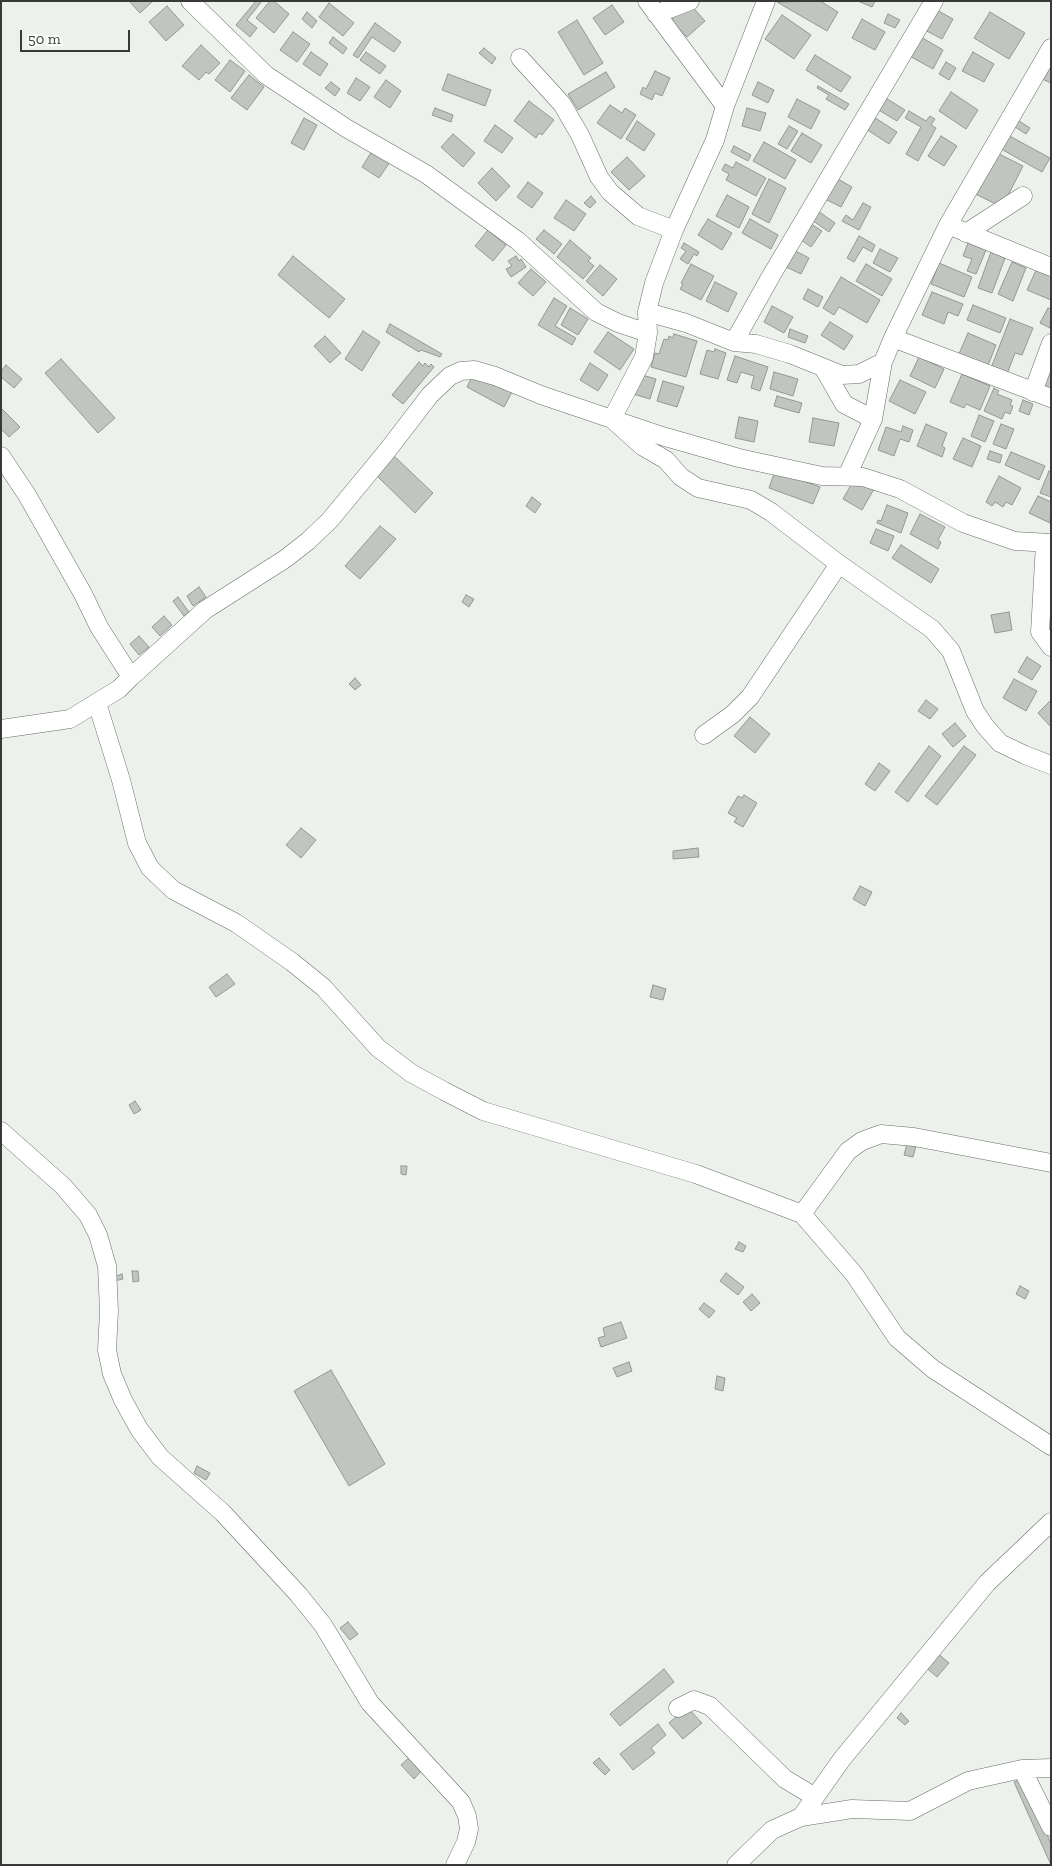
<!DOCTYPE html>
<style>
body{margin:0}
#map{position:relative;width:1052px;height:1866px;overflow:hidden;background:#ecf1ec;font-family:"Zilla Slab",serif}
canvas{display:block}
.frame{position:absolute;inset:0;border:2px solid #383a38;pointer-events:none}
.scale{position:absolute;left:20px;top:30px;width:110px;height:22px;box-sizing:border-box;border:2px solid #383a38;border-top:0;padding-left:6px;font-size:15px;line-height:18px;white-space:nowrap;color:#383a38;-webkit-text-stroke:4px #f9fff9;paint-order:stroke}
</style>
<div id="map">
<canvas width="1052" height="1866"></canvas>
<div class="frame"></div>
<div class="scale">50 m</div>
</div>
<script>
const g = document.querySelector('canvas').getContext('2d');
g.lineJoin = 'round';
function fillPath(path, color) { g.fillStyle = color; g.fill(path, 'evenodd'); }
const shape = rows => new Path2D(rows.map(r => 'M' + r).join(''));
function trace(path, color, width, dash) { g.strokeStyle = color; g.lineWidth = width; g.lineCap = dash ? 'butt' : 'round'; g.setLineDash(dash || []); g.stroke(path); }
const building = shape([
 [129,1,153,1,140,13,129,1],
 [256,1,262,1,247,20,257,28,250,37,236,25,256,1],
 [270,1,274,1,289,14,274,33,256,18,270,1],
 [820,1,838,12,827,31,777,2,820,1],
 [858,1,875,1,872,7,858,1],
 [329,3,354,23,343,36,319,17,329,3],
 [689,3,705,21,687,37,671,20,689,3],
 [612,5,624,22,605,35,593,18,612,5],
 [167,6,184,25,166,41,149,22,167,6],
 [933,8,953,19,942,39,923,29,933,8],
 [307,12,317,21,312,28,302,19,307,12],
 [990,12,1025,33,1009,59,974,38,990,12],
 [888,14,900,20,895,28,884,23,888,14],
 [782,15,811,35,794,59,765,39,782,15],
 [862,19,885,32,875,50,852,38,862,19],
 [577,20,603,63,584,75,558,32,577,20],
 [375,23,401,42,394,52,372,37,358,58,353,55,375,23],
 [293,32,310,44,297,62,280,50,293,32],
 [333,37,347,48,343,54,329,43,333,37],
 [921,37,943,50,933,69,906,54,921,37],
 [201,45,220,63,209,74,206,72,199,80,182,66,201,45],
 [484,48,496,58,492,64,479,53,484,48],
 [311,52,328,64,320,76,303,64,311,52],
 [366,52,386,66,380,74,360,60,366,52],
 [973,52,994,64,984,82,962,71,973,52],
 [815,55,851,77,841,92,806,70,815,55],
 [1051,59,1051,83,1040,78,1051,59],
 [230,60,245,71,230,92,215,80,230,60],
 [946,62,956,68,949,80,939,74,946,62],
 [655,71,670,78,662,96,655,93,652,100,640,94,643,87,646,89,655,71],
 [606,72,615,87,578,110,568,94,606,72],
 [448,74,491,90,485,106,442,90,448,74],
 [249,75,264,87,247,110,231,98,249,75],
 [356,78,370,87,360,101,347,93,356,78],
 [386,80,401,91,390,108,374,97,386,80],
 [331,82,340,89,335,96,325,88,331,82],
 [758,82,774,90,768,103,752,95,758,82],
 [818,86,849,104,845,110,826,99,829,95,817,88,818,86],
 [951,92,978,110,966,129,939,111,951,92],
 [884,97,905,110,897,121,877,109,884,97],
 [797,99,820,111,811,129,788,117,797,99],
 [529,101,554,120,542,135,539,133,536,138,514,121,529,101],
 [610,105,622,113,625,108,636,115,621,139,597,123,610,105],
 [435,108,453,115,451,122,432,115,435,108],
 [747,108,766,113,760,131,742,126,747,108],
 [909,111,926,121,930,116,935,119,931,125,936,128,918,161,906,154,921,127,905,118,909,111],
 [874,117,897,132,889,144,863,127,874,117],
 [304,118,317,125,304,150,291,143,304,118],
 [1016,119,1030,128,1026,134,1012,125,1016,119],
 [637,121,655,134,644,151,626,139,637,121],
 [495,125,513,138,502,153,484,141,495,125],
 [789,126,798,131,787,149,778,144,789,126],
 [802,133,822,145,811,163,791,151,802,133],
 [1004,133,1050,158,1042,172,996,146,1004,133],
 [453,134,475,153,463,167,441,147,453,134],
 [941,136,957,146,944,166,928,156,941,136],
 [764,142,796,160,785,179,753,161,764,142],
 [734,146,751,155,748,161,731,152,734,146],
 [372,151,390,162,379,178,362,167,372,151],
 [993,151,1023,166,1002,207,971,192,993,151],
 [627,157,645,176,629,190,611,172,627,157],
 [736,162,766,178,756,196,726,180,729,174,722,170,725,164,733,168,736,162],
 [492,168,510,186,496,201,478,183,492,168],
 [836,178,852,187,841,207,825,199,836,178],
 [769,179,786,188,769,223,752,214,769,179],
 [528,182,543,193,532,208,517,197,528,182],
 [727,195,749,207,739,228,716,216,727,195],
 [591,196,596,202,590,208,584,203,591,196],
 [566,200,586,214,574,231,554,218,566,200],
 [863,203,871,207,859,230,842,221,846,215,853,220,863,203],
 [815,209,835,223,829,232,809,218,815,209],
 [708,219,732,233,722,250,698,235,708,219],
 [750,219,778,235,771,249,742,233,750,219],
 [808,222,822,231,811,247,797,237,808,222],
 [488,230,506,245,493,261,475,246,488,230],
 [544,230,562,244,554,254,536,239,544,230],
 [859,236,875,245,872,252,863,247,854,262,847,258,859,236],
 [570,240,591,258,588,261,594,266,583,279,557,257,570,240],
 [684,243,699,252,697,256,694,254,688,264,680,259,686,251,681,248,684,243],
 [968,243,986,250,976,274,967,271,972,259,963,256,968,243],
 [792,249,809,258,801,274,784,266,792,249],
 [880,249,898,258,890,272,873,263,880,249],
 [991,252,1005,258,992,293,978,288,991,252],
 [293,256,345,299,329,318,278,275,293,256],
 [516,256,519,261,521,259,526,267,511,277,506,269,512,266,508,261,516,256],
 [1012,262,1026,268,1013,301,998,294,1012,262],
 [939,263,972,277,964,297,931,284,939,263],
 [691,264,714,276,701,300,680,289,683,284,681,283,691,264],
 [866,264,892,279,882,296,856,281,866,264],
 [600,265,617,279,603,296,586,281,600,265],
 [1037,268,1051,274,1051,300,1027,290,1037,268],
 [531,269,546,282,533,296,518,283,531,269],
 [841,277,880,300,867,323,839,307,834,315,823,308,841,277],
 [715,282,737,293,728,312,706,301,715,282],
 [808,289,823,297,818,307,803,299,808,289],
 [932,292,963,304,958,316,948,312,944,324,922,315,932,292],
 [554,298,567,306,555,326,576,338,572,345,538,325,554,298],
 [973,305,1006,318,1000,333,967,320,973,305],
 [772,306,793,317,784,333,764,322,772,306],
 [570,308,588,319,578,335,561,325,570,308],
 [1048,308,1051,309,1050,328,1040,323,1048,308],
 [1010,319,1033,328,1022,355,1015,353,1007,374,991,368,1010,319],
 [830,322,853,336,844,350,821,335,830,322],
 [390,324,442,354,440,357,421,350,419,352,386,332,390,324],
 [790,329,808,336,805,343,788,337,790,329],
 [363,331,380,342,362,371,345,359,363,331],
 [608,332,634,349,620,370,594,352,608,332],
 [968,333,996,345,987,368,958,356,968,333],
 [674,334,697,341,686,377,651,367,655,353,659,354,664,339,668,340,669,336,673,338,674,334],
 [325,336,341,353,330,363,314,346,325,336],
 [715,349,726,353,718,379,700,374,707,350,714,352,715,349],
 [735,356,768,367,760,391,751,388,754,376,741,372,737,383,727,380,735,356],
 [919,357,944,369,935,388,910,376,919,357],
 [61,359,115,418,98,433,45,373,61,359],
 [419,362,423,366,425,363,429,367,431,364,434,367,403,404,392,395,419,362],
 [590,363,608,375,598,391,580,380,590,363],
 [6,365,22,379,14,388,1,377,1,371,6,365],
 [1051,365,1051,389,1038,384,1051,365],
 [474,372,512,392,504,407,467,387,474,372],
 [774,372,798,379,793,396,770,389,774,372],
 [639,374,656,379,650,399,633,394,639,374],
 [962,374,990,386,980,410,966,404,964,408,950,402,962,374],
 [900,380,926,392,915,414,889,401,900,380],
 [663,381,684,387,677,407,657,401,663,381],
 [994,388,999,391,997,394,1012,400,1010,405,1013,406,1010,414,1005,412,1002,419,984,411,994,388],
 [777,396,802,403,799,413,774,406,777,396],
 [1023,400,1033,404,1029,415,1019,411,1023,400],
 [1,408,20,427,9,437,1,429,1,408],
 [979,415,994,421,985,442,971,436,979,415],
 [739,417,758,421,754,442,735,438,739,417],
 [813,418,839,423,834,446,809,442,813,418],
 [926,424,947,433,942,446,945,448,942,457,917,446,926,424],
 [1001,424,1014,429,1006,449,993,444,1001,424],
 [903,426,913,430,909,442,900,439,894,456,878,450,886,427,901,432,903,426],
 [963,438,981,446,972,467,953,459,963,438],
 [990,451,1002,455,1000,463,987,459,990,451],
 [1011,452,1045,466,1039,480,1005,465,1011,452],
 [394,456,433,493,415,513,376,475,394,456],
 [775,471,820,487,813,504,769,488,775,471],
 [1049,471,1051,472,1051,497,1040,493,1049,471],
 [999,476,1021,488,1012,505,1006,502,1003,507,995,502,992,506,986,502,999,476],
 [855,478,874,489,862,510,843,499,855,478],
 [1038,496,1051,502,1050,523,1029,513,1038,496],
 [532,497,541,504,535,513,526,506,532,497],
 [887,505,908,513,901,533,877,523,878,520,881,521,887,505],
 [920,514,945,527,938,540,941,542,938,549,910,534,920,514],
 [380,526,396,539,360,579,345,566,380,526],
 [876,529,894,536,888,551,870,543,876,529],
 [901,545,939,569,931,583,892,558,901,545],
 [199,587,206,597,193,606,187,596,199,587],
 [466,595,474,599,469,607,462,602,466,595],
 [178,597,189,612,184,616,173,601,178,597],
 [1009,612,1012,630,995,633,991,615,1009,612],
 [164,616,172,625,160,636,152,627,164,616],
 [139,636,149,647,139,655,130,644,139,636],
 [1027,657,1041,666,1032,680,1018,672,1027,657],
 [355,678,361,685,355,690,349,684,355,678],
 [1014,679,1037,691,1026,711,1003,698,1014,679],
 [926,700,938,709,930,719,918,711,926,700],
 [1051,700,1051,727,1038,713,1051,700],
 [750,717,770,734,755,753,734,736,750,717],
 [955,723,966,736,953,747,942,734,955,723],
 [929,746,941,756,908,802,895,792,929,746],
 [964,746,976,755,937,805,925,796,964,746],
 [879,763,890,771,875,791,865,784,879,763],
 [744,795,757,803,743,827,734,822,737,818,728,813,738,796,742,798,744,795],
 [301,828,316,840,301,858,286,845,301,828],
 [698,848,699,857,673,859,673,851,698,848],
 [860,886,872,892,865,906,853,899,860,886],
 [227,974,235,984,216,997,209,987,227,974],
 [653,985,666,989,663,1000,650,997,653,985],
 [135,1101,141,1110,134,1114,129,1105,135,1101],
 [907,1144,916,1146,913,1157,904,1155,907,1144],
 [401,1166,407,1166,406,1175,401,1174,401,1166],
 [739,1242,746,1246,743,1252,735,1249,739,1242],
 [132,1271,138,1271,139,1281,133,1282,132,1271],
 [726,1273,744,1287,738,1295,720,1281,726,1273],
 [122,1274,123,1279,114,1281,113,1277,122,1274],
 [1020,1286,1029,1291,1025,1299,1016,1294,1020,1286],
 [752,1294,760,1303,751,1311,743,1302,752,1294],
 [704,1303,715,1311,709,1318,699,1309,704,1303],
 [621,1322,627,1338,601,1347,598,1338,605,1336,603,1328,621,1322],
 [629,1362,632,1371,617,1377,613,1368,629,1362],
 [331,1370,385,1464,349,1486,294,1391,331,1370],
 [717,1376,725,1378,723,1391,715,1389,717,1376],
 [197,1466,210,1473,206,1480,194,1473,197,1466],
 [348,1622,358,1634,350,1640,340,1628,348,1622],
 [935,1651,949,1663,937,1677,923,1665,935,1651],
 [664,1669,674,1682,620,1726,610,1714,664,1669],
 [687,1707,702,1723,683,1739,669,1723,687,1707],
 [901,1713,909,1721,905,1725,897,1718,901,1713],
 [658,1724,666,1735,651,1748,655,1753,633,1770,620,1754,658,1724],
 [411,1756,423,1769,414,1779,401,1765,411,1756],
 [599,1758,610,1770,605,1775,593,1763,599,1758],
 [1023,1778,1051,1844,1051,1865,1014,1782,1023,1778]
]);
fillPath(building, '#c0c5bf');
trace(building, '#929892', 1);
const street = shape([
 [190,1,266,75,346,128,426,174,518,241,596,312,618,323,648,333],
 [647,1,725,106],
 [766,1,725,106,715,140,674,230,654,283,647,312,648,333,644,357,612,419,642,446,666,460,681,477,698,488,751,500,771,512,839,564,932,629,951,651,975,711,985,726,1000,743,1025,755,1051,765],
 [656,14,690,1],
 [520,58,562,104,580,135,599,177,610,192,638,216,674,230],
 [948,225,1051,267],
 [966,233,1023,196],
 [647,312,686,323,734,342,756,344,790,354,842,375,859,374,883,362],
 [893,338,1051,398],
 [734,342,771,276,934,1],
 [824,369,844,404,873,419],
 [1033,392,1051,343],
 [1,456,27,495,83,594,99,627,131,677,119,689,70,719,1,729],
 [847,476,873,419,883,362,893,338,948,225,1051,48],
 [1045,544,1040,632,1051,647],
 [131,677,205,610,285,559,308,541,330,520,387,451,430,395,450,376,461,371,474,370,495,376,541,395,662,436,739,458,822,476,863,477,900,489,963,523,1015,541,1051,543],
 [97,703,121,780,137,843,150,868,173,890,236,923,292,962,323,987,378,1048,411,1073,444,1091,483,1111,696,1174,802,1214,854,1274,897,1338,933,1369,1051,1446],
 [704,735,733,714,750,697,839,564],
 [1,1131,63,1186,88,1215,98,1235,107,1266,109,1311,107,1350,112,1374,123,1400,139,1429,160,1457,223,1513,298,1594,323,1625,370,1703,461,1802,467,1816,469,1829,466,1842,455,1865],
 [802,1214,848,1151,862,1141,881,1134,914,1137,1051,1163],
 [678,1708,694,1700,710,1706,785,1779,815,1797],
 [1022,1769,1051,1827],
 [801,1817,842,1759,987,1583,1051,1522],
 [736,1865,772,1830,801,1817,852,1809,910,1811,968,1781,1022,1769,1051,1768]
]);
trace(street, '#686d68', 19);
trace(street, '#fff', 18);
</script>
